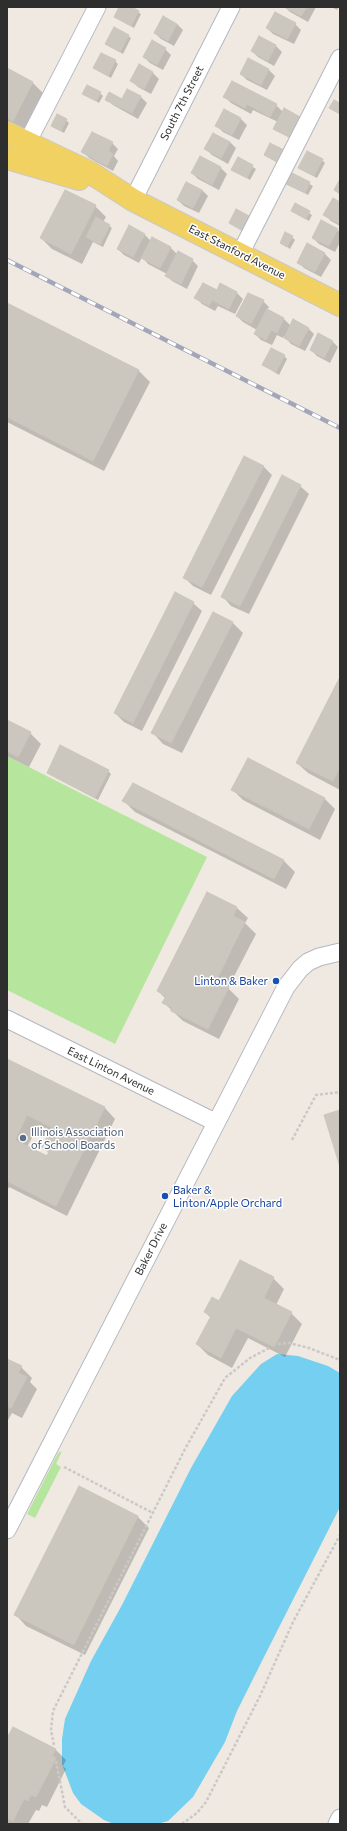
<!DOCTYPE html>
<style>
body{margin:0}
#map{position:relative;width:347px;height:1831px;overflow:hidden;background:#efe9e1;font-family:Commissioner,sans-serif}
canvas{display:block}
.frame{position:absolute;inset:0;border:8px solid #2e2e2e;pointer-events:none}
</style>
<div id="map">
<canvas width="347" height="1831"></canvas>
<div class="frame"></div>
</div>
<script>
const g = document.querySelector('canvas').getContext('2d');
g.lineJoin = 'round';
function fillPath(path, color) { g.fillStyle = color; g.fill(path, 'evenodd'); }
const shape = rows => new Path2D(rows.map(r => 'M' + r).join(''));
function trace(path, color, width, dash) { g.strokeStyle = color; g.lineWidth = width; g.lineCap = dash ? 'butt' : 'round'; g.setLineDash(dash || []); g.stroke(path); }
function label(font, color, halo, rows, align = 'center') {
  g.font = font + ' Commissioner,sans-serif'; g.lineWidth = 3; g.setLineDash([]); g.textBaseline = 'middle'; g.strokeStyle = halo; g.fillStyle = color; for (const [text, x, y, turn = 0] of rows) {
    g.save(); g.translate(x, y); g.rotate((+turn || 0) * Math.PI / 180); g.textAlign = isNaN(turn) ? turn : align; if (halo) g.strokeText(text, 0, 0); g.fillText(text, 0, 0); g.restore();
  }
}
fillPath(shape([
 [7,756,207,857,115,1044,7,990],
 [62,1451,56,1464,61,1467,35,1518,27,1514,58,1453]
]), '#b6e59e');
fillPath(shape([
 [277,1354,298,1356,328,1366,340,1373,340,1507,265,1655,237,1711,225,1742,193,1797,168,1821,157,1824,114,1824,104,1820,81,1804,73,1793,62,1764,62,1739,65,1719,91,1661,122,1605,191,1468,232,1396,261,1364]
]), '#75cff0');
fillPath(shape([
 [120,7,129,7,141,14,134,28,115,17],
 [285,7,316,7,308,22,290,12],
 [331,7,339,7,337,10],
 [177,24,183,30,174,46,161,39,155,33],
 [295,24,301,30,294,44,273,34,267,28],
 [128,36,131,38,123,54,106,44],
 [260,37,276,46,282,52,274,66,258,57,252,51],
 [165,49,171,55,163,70,150,63,144,57],
 [249,59,269,70,275,76,267,90,247,80,241,74],
 [115,61,118,64,111,78,94,68],
 [140,66,153,73,159,79,151,94,138,87,132,81],
 [7,69,32,82,43,93,24,131,7,122],
 [128,90,141,97,147,103,138,119,113,105,107,99,123,100],
 [100,93,103,96,99,103,84,94],
 [225,97,276,105,283,112,294,140,274,129,278,122,253,110,251,114,231,103],
 [241,119,247,125,239,140,223,132,217,126],
 [66,120,69,123,64,133,52,126],
 [230,142,236,148,228,164,212,155,206,149],
 [112,143,118,149,114,156,118,161,113,171,89,158,83,152],
 [283,150,280,164,265,155],
 [201,158,221,168,227,174,219,190,198,179,192,173],
 [238,158,256,169,250,180,232,169],
 [322,160,325,163,317,178,299,168],
 [292,174,313,186,308,195,288,183],
 [202,190,208,196,199,213,184,206,178,200],
 [340,203,340,226,331,221,325,215],
 [296,205,312,215,309,221,292,211],
 [95,206,106,217,103,222,112,228,103,247,93,242,82,264,52,249,41,238],
 [337,230,340,232,340,242,335,252,319,244,313,238],
 [145,235,151,241,152,238,171,248,177,254,192,260,198,266,187,289,172,281,166,275,167,274,148,264,142,257,139,263,124,255,118,249],
 [292,237,295,240,290,249,281,243],
 [307,244,325,254,331,260,321,277,304,268,298,262],
 [220,284,237,293,243,299,235,314,218,306,215,311,202,304,196,298,217,291],
 [263,301,269,307,267,310,284,319,291,326,308,328,314,334,305,351,291,344,284,336,283,338,277,335,272,345,261,340,255,334,257,330,243,322,237,316],
 [7,304,139,371,150,382,104,471,7,422],
 [332,341,338,347,330,363,317,356,311,350],
 [284,356,287,359,279,375,263,365],
 [263,466,272,475,211,595,193,586,184,577],
 [300,486,309,494,249,614,231,606,223,597],
 [193,603,202,611,142,731,124,722,115,713],
 [232,622,243,633,182,753,163,744,153,733],
 [340,679,340,790,308,773,297,763],
 [7,721,30,733,41,744,29,767,7,756],
 [108,771,111,774,98,800,48,772],
 [233,790,324,798,335,809,320,840,243,800],
 [124,801,284,861,295,872,286,889,135,812],
 [237,908,248,918,245,923,256,934,228,988,239,999,219,1039,183,1021,164,1003,166,999,158,991],
 [7,1060,105,1108,115,1119,67,1216,9,1187,7,1191],
 [39,1125,51,1131,43,1147,49,1153,47,1157,27,1147],
 [273,1278,284,1289,276,1305,291,1313,302,1324,285,1357,248,1338,232,1368,208,1355,197,1344,211,1318,205,1312,220,1302],
 [7,1360,21,1367,32,1378,30,1382,37,1389,22,1418,12,1413,7,1422],
 [79,1488,138,1517,149,1528,85,1655,26,1626,16,1615],
 [7,1740,55,1749,66,1760,63,1766,66,1769,47,1807,42,1805,39,1811,36,1810,28,1824,7,1823]
]), '#0003');
const building = shape([
 [119,7,132,7,139,11,131,26,114,17,119,7],
 [284,7,307,7,301,16,284,7],
 [275,12,296,23,287,39,266,28,275,12],
 [163,16,177,24,168,41,154,33,163,16],
 [114,27,129,35,120,52,105,44,114,27],
 [259,36,276,45,268,61,251,51,259,36],
 [152,40,166,48,157,65,143,57,152,40],
 [101,53,116,60,108,76,93,68,101,53],
 [248,58,269,69,261,85,240,74,248,58],
 [139,64,153,72,144,89,130,81,139,64],
 [7,68,33,82,13,121,7,118,7,68],
 [232,81,277,104,270,117,247,104,245,108,223,97,232,81],
 [87,85,101,92,96,101,82,94,87,85],
 [127,89,141,96,132,113,105,100,109,92,122,99,127,89],
 [334,100,340,103,340,114,329,108,334,100],
 [284,108,302,118,291,138,273,129,284,108],
 [224,109,241,118,232,135,215,126,224,109],
 [57,114,67,119,61,131,51,126,57,114],
 [92,132,113,142,108,151,113,154,107,166,81,152,92,132],
 [213,133,230,142,221,158,204,149,213,133],
 [270,143,284,150,277,162,264,155,270,143],
 [307,151,323,159,314,176,298,168,307,151],
 [200,156,221,167,212,185,191,173,200,156],
 [238,157,253,165,247,178,231,170,238,157],
 [292,173,310,182,305,193,286,184,292,173],
 [340,179,340,194,334,190,340,179],
 [186,182,202,190,193,208,177,200,186,182],
 [65,190,96,205,71,254,40,238,65,190],
 [333,198,340,202,340,224,323,215,333,198],
 [295,203,310,211,306,219,291,211,295,203],
 [236,209,251,217,243,231,229,223,236,209],
 [96,217,110,225,100,245,86,237,96,217],
 [321,220,338,229,329,246,312,238,321,220],
 [129,225,145,234,133,257,117,249,129,225],
 [285,232,293,236,287,247,280,243,285,232],
 [152,237,171,247,160,268,141,258,152,237],
 [307,243,325,253,315,272,297,263,307,243],
 [178,251,193,259,181,284,165,276,178,251],
 [203,283,217,290,220,283,237,292,229,309,212,300,209,306,194,298,203,283],
 [248,293,264,300,251,324,236,316,248,293],
 [7,303,139,370,93,461,7,417,7,303],
 [267,309,284,318,277,333,271,330,266,340,254,334,267,309],
 [293,319,309,328,299,346,284,338,293,319],
 [318,333,333,341,324,358,310,350,318,333],
 [271,348,285,355,276,372,262,365,271,348],
 [244,456,264,466,202,587,183,578,244,456],
 [282,475,301,485,240,606,221,597,282,475],
 [175,592,194,602,133,723,114,713,175,592],
 [213,612,233,622,171,743,151,733,213,612],
 [340,677,340,767,333,781,296,763,340,677],
 [7,720,31,732,18,757,7,751,7,720],
 [60,745,109,770,95,798,47,773,60,745],
 [248,758,325,798,309,829,231,790,248,758],
 [133,783,284,860,274,879,122,801,133,783],
 [207,892,237,907,233,916,245,922,216,981,229,987,208,1029,171,1011,171,1007,162,1003,166,996,157,991,207,892],
 [7,1059,105,1107,56,1206,7,1181,7,1059],
 [27,1115,59,1131,57,1135,50,1131,42,1147,49,1151,47,1156,15,1140,27,1115],
 [340,1110,340,1167,324,1115,340,1110],
 [240,1260,274,1277,264,1298,292,1312,274,1347,236,1328,221,1358,196,1344,211,1316,204,1312,212,1297,219,1301,240,1260],
 [7,1359,22,1366,18,1373,27,1377,11,1408,7,1406,7,1359],
 [79,1486,138,1516,74,1645,14,1615,79,1486],
 [13,1727,56,1749,52,1756,56,1758,36,1797,31,1795,28,1801,24,1799,13,1821,7,1818,7,1738,13,1727]
]);
fillPath(building, '#cbc7bf');
trace(building, '#cbc5ba', 1);
const minor = shape([
 [28,141,97,7],
 [133,200,231,7],
 [240,254,340,58],
 [7,1019,215,1122],
 [7,1530,286,987,300,969,308,962,319,957,340,952],
 [337,1824,340,1818]
]);
const major = shape([
 [7,133,91,173,133,200,340,305],
 [7,158,79,179]
]);
trace(minor, '#b4b7c1', 19);
trace(major, '#c9c9c9', 24);
trace(shape([
 [292,1140,316,1095,340,1092],
 [278,1344,289,1343,309,1348,340,1360],
 [64,1467,153,1513],
 [54,1745,51,1730,53,1711,185,1449,225,1378,250,1358,271,1347],
 [56,1761,65,1807,82,1824],
 [182,1824,197,1813,206,1802,260,1696,293,1622,340,1535]
]), '#c9c9c9', 2.5, [3, 2]);
trace(minor, '#fff', 17);
trace(major, '#f2d163', 22);
const rail = shape([
 [7,260,340,428]
]);
trace(rail, '#a3a6b8', 4.5);
trace(rail, '#fff', 3, [9]);
for (const [x, y, r, color] of [
 [276,981,4,"#1a4fb4"],
 [23,1138,4,"#5c6f8a"],
 [165,1196,4,"#1a4fb4"]
]) { const dot = new Path2D(); dot.arc(x, y, r, 0, 2 * Math.PI); g.fillStyle = color; g.fill(dot); trace(dot, '#fff', 1.5); }
label('11px', '#2e2e2e', '#fff', [
 ["South 7th Street",182,103,-63],
 ["East Stanford Avenue",237,252,27],
 ["East Linton Avenue",111,1071,26],
 ["Baker Drive",151,1249,-63]
]);
label('11px', '#164399', '#fff', [
 ["Linton & Baker",268,981],
 ["Baker &",173,1190,"left"],
 ["Linton/Apple Orchard",173,1203,"left"]
], 'right');
label('11px', '#4e5e75', '#fff', [
 ["Illinois Association",31,1132],
 ["of School Boards",31,1145]
], 'left');
</script>
